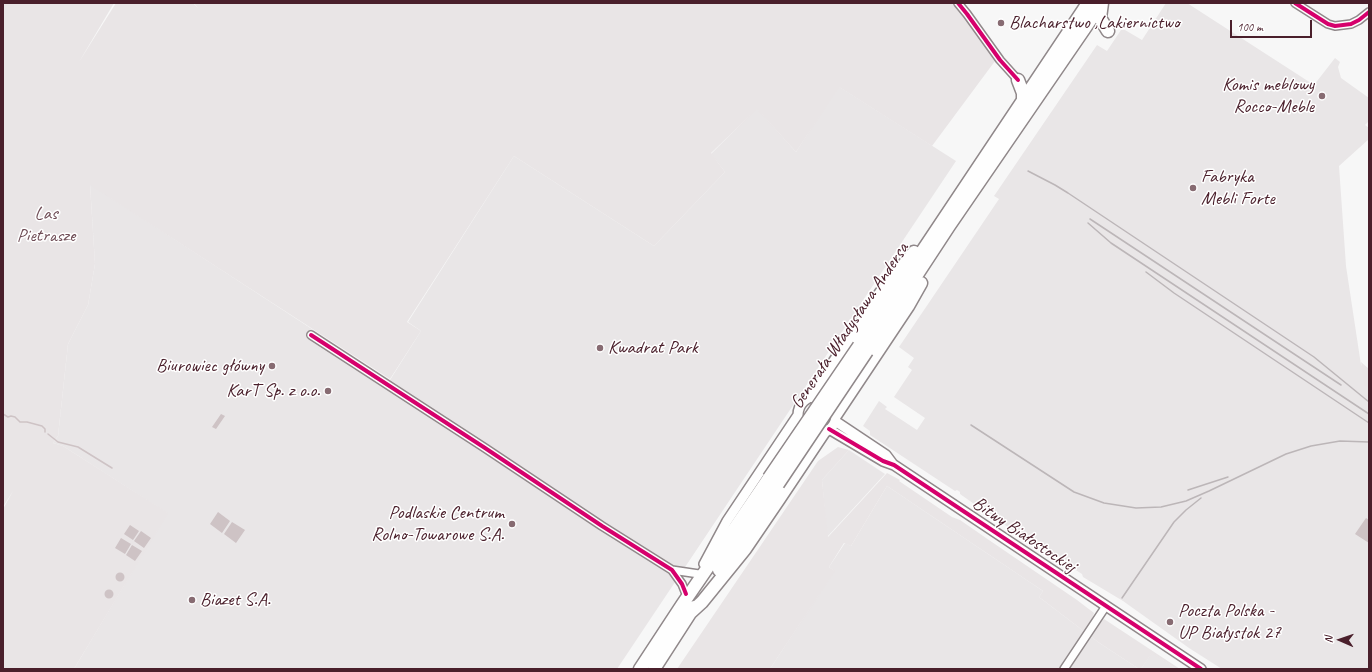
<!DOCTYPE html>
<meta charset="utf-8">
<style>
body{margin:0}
#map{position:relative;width:1372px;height:672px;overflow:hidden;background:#f7f7f7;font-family:Caveat,sans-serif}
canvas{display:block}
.frame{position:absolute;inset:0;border:4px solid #4a1f2b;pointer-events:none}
.north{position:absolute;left:1320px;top:620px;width:40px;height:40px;-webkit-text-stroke:3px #fff;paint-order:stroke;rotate:272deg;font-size:11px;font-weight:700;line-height:16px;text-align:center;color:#4a1f2b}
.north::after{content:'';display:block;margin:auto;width:14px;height:18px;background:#4a1f2b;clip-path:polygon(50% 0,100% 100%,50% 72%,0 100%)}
.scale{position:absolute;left:1230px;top:20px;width:82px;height:18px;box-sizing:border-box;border:2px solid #4a1f2b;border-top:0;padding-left:5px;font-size:12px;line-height:14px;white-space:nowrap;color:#4a1f2b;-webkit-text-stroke:3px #fff;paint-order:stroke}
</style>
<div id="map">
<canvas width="1372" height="672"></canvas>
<div class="frame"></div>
<div class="north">N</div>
<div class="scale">100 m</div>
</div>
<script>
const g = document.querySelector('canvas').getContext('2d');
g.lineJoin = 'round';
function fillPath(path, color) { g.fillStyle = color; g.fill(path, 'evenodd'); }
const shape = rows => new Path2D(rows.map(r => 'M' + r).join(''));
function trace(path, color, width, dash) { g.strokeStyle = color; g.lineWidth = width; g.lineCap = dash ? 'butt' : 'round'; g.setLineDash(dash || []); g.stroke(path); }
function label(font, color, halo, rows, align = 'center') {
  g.font = font + ' Caveat,sans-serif'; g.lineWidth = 3; g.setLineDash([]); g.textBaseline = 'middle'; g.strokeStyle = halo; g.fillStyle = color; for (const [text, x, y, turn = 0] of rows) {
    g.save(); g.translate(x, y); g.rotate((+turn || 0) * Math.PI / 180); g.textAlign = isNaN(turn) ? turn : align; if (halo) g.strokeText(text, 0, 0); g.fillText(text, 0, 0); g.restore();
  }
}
fillPath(shape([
 [1166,3,1187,3,1314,85,1335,58,1340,62,1338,67,1341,78,1369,98,1369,121,1365,125,1369,128,1369,139,1339,166,1346,266,1361,365,1369,370,1369,669,1222,669,1189,648,1123,601,1083,577,1082,574,1043,549,1023,534,1022,535,1020,535,983,510,981,508,982,506,980,505,979,506,977,506,960,494,960,492,957,490,955,491,870,435,870,431,863,426,879,401,887,407,885,409,917,430,925,418,894,397,912,370,908,367,914,358,899,347,999,199,994,196,1097,45,1107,51,1121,30,1125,30,1142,40],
 [838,86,956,161,617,669,74,669,167,513,63,446,53,443,58,436,68,344,88,305,95,264,90,184,390,380,421,331,408,322,514,156,654,246,725,172,711,154,757,108,796,152],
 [849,450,885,474,827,537,822,480],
 [887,486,1043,591,1039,597,1098,642,1139,669,770,669,834,571,829,567,845,543,851,546],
 [1152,652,1176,669,1141,669]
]), '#e9e6e7');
fillPath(shape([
 [3,3,114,3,79,62,116,3,193,3,198,8,194,3,958,3,998,57,932,146,839,87,796,152,757,109,711,153,725,172,654,246,514,156,407,322,421,331,390,379,90,185,95,264,88,305,68,344,58,436,53,443,63,446,168,513,74,669,3,669,3,509,13,491,3,507],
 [1361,362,1369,369,1369,388,1364,385],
 [838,447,849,450,822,480,828,537,887,473,900,480,899,481,952,517,960,520,976,531,986,538,1077,600,1094,613,1092,619,1100,623,1104,619,1180,669,1176,669,1152,653,1141,669,1139,669,1098,642,1039,597,1043,591,887,486,851,546,844,543,829,567,835,571,770,669,677,669,818,461]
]), '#e9e5e6');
fillPath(shape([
 [221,414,225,416,216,429,212,427],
 [218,512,230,521,222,533,210,524],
 [1366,518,1369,520,1369,543,1355,534],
 [232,522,245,530,236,543,224,534],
 [130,525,139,531,133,540,124,534],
 [141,531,151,538,144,548,134,541],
 [121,538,131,544,125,554,115,548],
 [132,545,142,551,135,561,126,555],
 '115.5 577a4.5 4.5 0 1 1 9 0a4.5 4.5 0 1 1-9 0Z',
 '104.5 594a4.5 4.5 0 1 1 9 0a4.5 4.5 0 1 1-9 0Z'
]), '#cec3c5');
trace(shape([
 [3,414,8,417,11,416,15,417,20,422,27,422,42,426,45,429,45,432],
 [48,434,58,442,78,447,112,468]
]), '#cec3c5', 1.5);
const street = shape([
 [958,3,967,14,1000,60,1018,80],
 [1295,3,1328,24,1335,26,1351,24,1359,20,1369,12],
 [311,335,485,448,602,526,672,570,682,584,686,594],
 [672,570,699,574],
 [1064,669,1106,606]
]);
const secondary = shape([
 '798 415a19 19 0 1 1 38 0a19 19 0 1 1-38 0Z',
 [835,421,886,455,892,463],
 [829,429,883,461,894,465,1201,669],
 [704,564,727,521,798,415]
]);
const highway = shape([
 [1102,3,1100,18,1108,31],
 [1018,80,1023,93,1023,100],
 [859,346,1088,3],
 [867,351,949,226,1102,3],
 [812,396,881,293,914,252],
 [836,414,908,306,921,283],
 [719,570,778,484],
 [690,613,702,602,745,549,779,499,823,433],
 [640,669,682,605,769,478],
 [654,669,694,607]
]);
trace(street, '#90888a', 10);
trace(secondary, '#90888a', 12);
trace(highway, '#90888a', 15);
trace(street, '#fefefe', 7);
trace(secondary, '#fefefe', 9);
trace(highway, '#fefefe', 12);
trace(shape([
 [1028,171,1055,185,1068,193,1314,357,1369,402],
 [1090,219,1341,385],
 [1088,223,1111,243,1369,414],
 [1146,272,1174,293,1369,423],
 [971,425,1074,492,1104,503,1136,508,1161,507,1186,501,1209,491,1286,454,1311,446,1340,441,1369,442],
 [1188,490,1228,477],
 [1122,598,1174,522,1186,510,1201,498]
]), '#bcb6b8', 1.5);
const highwayBridge = shape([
 [769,478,859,346],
 [778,484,867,351]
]);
trace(highwayBridge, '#90888a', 15, []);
trace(highwayBridge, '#fefefe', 12);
trace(shape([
 [958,3,967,14,1000,60,1018,80],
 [1295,3,1328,24,1335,26,1351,24,1359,20,1369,12],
 [311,335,485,448,602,526,672,570,682,584,686,594],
 [829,429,883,461,894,465,1201,669]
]), '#d6006c', 4);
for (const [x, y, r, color] of [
 [1001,23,4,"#876b72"],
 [1322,96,4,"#876b72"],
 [1193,188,4,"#876b72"],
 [600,348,4,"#876b72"],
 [272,366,4,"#876b72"],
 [328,391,4,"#876b72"],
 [512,524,4,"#876b72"],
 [192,600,4,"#876b72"],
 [1170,622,4,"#876b72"]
]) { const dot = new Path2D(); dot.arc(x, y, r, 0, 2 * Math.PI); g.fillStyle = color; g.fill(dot); trace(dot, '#fff', 1.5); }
label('19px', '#4a1f2b', '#fff', [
 ["Blacharstwo ,Lakiernictwo",1009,23],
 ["Komis meblowy",1314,85,"right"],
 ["Rocco-Meble",1314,107,"right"],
 ["Fabryka",1201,177],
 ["Mebli Forte",1201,199],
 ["Kwadrat Park",608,348],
 ["Biurowiec główny",264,366,"right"],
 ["KarT Sp. z o.o.",320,391,"right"],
 ["Podlaskie Centrum",504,513,"right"],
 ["Rolno-Towarowe S.A.",504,535,"right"],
 ["Biazet S.A.",200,600],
 ["Poczta Polska -",1178,611],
 ["UP Białystok 27",1178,633]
], 'left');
label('19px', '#6f4d56', '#fff', [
 ["Las",46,214],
 ["Pietrasze",46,236]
]);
label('19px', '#4a1f2b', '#fff', [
 ["Generała Władysława Andersa",850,326,-56],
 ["Bitwy Białostockiej",1024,535,34]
]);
</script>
